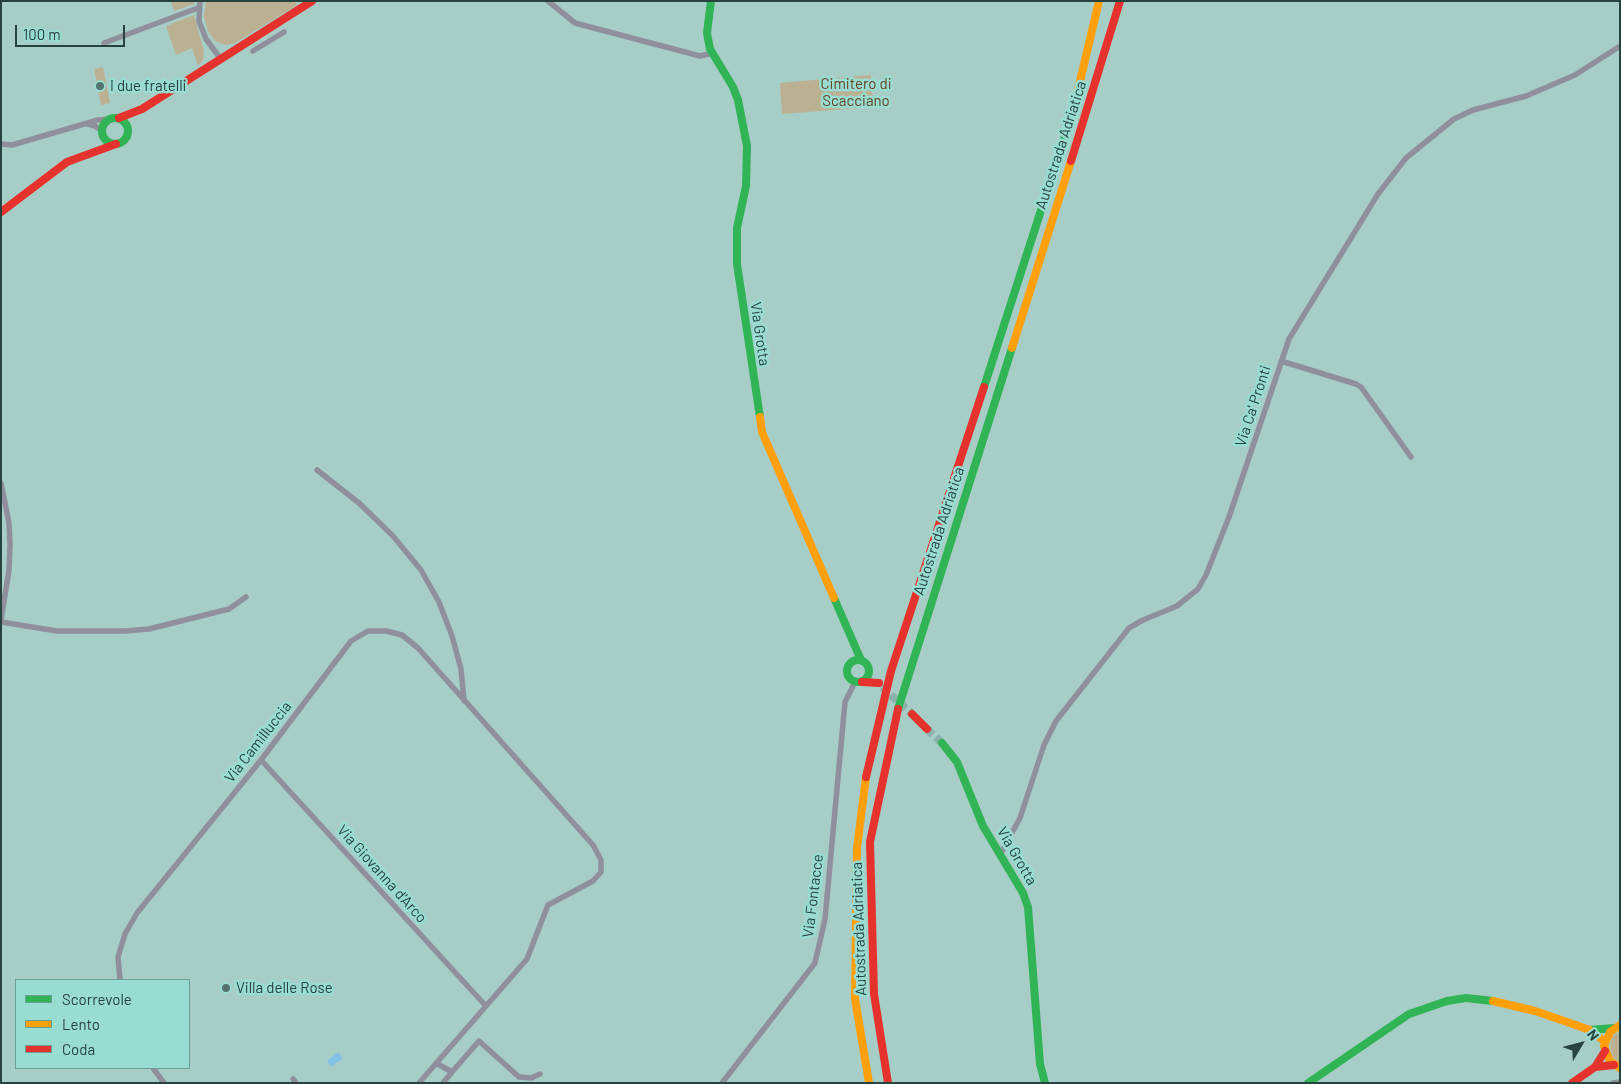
<!DOCTYPE html>
<style>
body{margin:0}
#map{position:relative;width:1621px;height:1084px;overflow:hidden;background:#a7cdc7;font-family:Barlow,sans-serif}
canvas{display:block}
.frame{position:absolute;inset:0;border:2px solid #27433f;pointer-events:none}
.legend{position:absolute;left:15px;top:979px;width:175px;height:90px;box-sizing:border-box;background:#98dcd2;border:1px solid #6b9f97;margin:0;padding:6px 9px;list-style:none;font-size:15px;color:#27433f}
.legend li{display:flex;align-items:center;gap:10px;height:25px}
.legend b{width:25px;border:1px solid #6b9f97}
.north{position:absolute;left:1556px;top:1019px;width:50px;height:50px;-webkit-text-stroke:4px #98dcd2;paint-order:stroke;rotate:53deg;font-size:14px;font-weight:700;line-height:20px;text-align:center;color:#27433f}
.north::after{content:'';display:block;margin:auto;width:18px;height:22px;background:#27433f;clip-path:polygon(50% 0,100% 100%,50% 72%,0 100%)}
.scale{position:absolute;left:15px;top:25px;width:110px;height:22px;box-sizing:border-box;border:2px solid #27433f;border-top:0;padding-left:6px;font-size:15px;line-height:18px;white-space:nowrap;color:#27433f;-webkit-text-stroke:4px #98dcd2;paint-order:stroke}
</style>
<div id="map">
<canvas width="1621" height="1084"></canvas>
<div class="frame"></div>
<ul class="legend">
<li><b style="height:6px;background:#30b455"></b>Scorrevole</li>
<li><b style="height:6px;background:#ff9f0a"></b>Lento</li>
<li><b style="height:6px;background:#e5322d"></b>Coda</li>
</ul>
<div class="north">N</div>
<div class="scale">100 m</div>
</div>
<script>
const g = document.querySelector('canvas').getContext('2d');
g.lineJoin = 'round';
function fillPath(path, color) { g.fillStyle = color; g.fill(path, 'evenodd'); }
const shape = rows => new Path2D(rows.map(r => 'M' + r).join(''));
function trace(path, color, width, dash) { g.strokeStyle = color; g.lineWidth = width; g.lineCap = dash ? 'butt' : 'round'; g.setLineDash(dash || []); g.stroke(path); }
function label(font, color, halo, rows, align = 'center') {
  g.font = font + ' Barlow,sans-serif'; g.lineWidth = 5; g.setLineDash([]); g.textBaseline = 'middle'; g.strokeStyle = halo; g.fillStyle = color; for (const [text, x, y, turn = 0] of rows) {
    g.save(); g.translate(x, y); g.rotate((+turn || 0) * Math.PI / 180); g.textAlign = isNaN(turn) ? turn : align; if (halo) g.strokeText(text, 0, 0); g.fillText(text, 0, 0); g.restore();
  }
}
fillPath(shape([
 [171,1,194,1,194,4,174,11],
 [206,1,295,1,297,5,235,43,225,45,215,41,208,31,204,16],
 [194,15,204,51,203,60,198,66,192,48,176,55,166,26],
 [103,67,110,103,101,105,94,69],
 [871,75,873,107,782,114,780,83],
 [1620,1031,1620,1063,1613,1057,1610,1046,1613,1036]
]), '#bcb092');
fillPath(shape([
 [338,1052,343,1058,331,1067,327,1061]
]), '#84c1e8');
trace(shape([
 [882,687,912,714],
 [927,729,942,743]
]), '#8db1ac', 8, [8, 4]);
trace(shape([
 [200,1,199,21,206,39,220,58],
 [548,1,575,23,700,56,713,53],
 [104,43,198,8],
 [253,51,284,32],
 [88,124,95,126,103,132],
 [1,144,12,145,98,120,111,119],
 [1281,361,1356,384,1361,387,1411,457],
 [317,470,359,503,393,536,421,570,439,602,452,636,461,669,464,701],
 [1,483,9,523,10,545,9,570,1,620],
 [1,622,57,631,125,631,149,629,229,609,246,597],
 [261,760,485,1005],
 [1000,855,1020,818,1044,745,1056,721,1129,628,1143,620,1177,606,1198,589,1206,575,1229,517,1289,339,1378,194,1406,158,1454,119,1473,110,1526,96,1575,75,1620,46],
 [120,980,118,957,125,934,137,913,261,760,351,641,368,631,386,631,402,635,418,648,593,845,601,860,601,872,593,881,548,905,527,959,419,1083],
 [436,1063,452,1072,479,1041,519,1077,531,1078,540,1074],
 [153,1068,164,1083],
 [293,1079,296,1083],
 [443,1083,452,1072],
 [722,1083,815,963,825,919,845,702,855,682],
 [1613,1083,1620,1082]
]), '#8f909b', 5.5);
trace(shape([
 [711,1,707,33,710,49,733,87,738,100,747,146,746,186,737,228,737,264,760,417],
 '102 131a13 13 0 1 1 26 0a13 13 0 1 1-26 0Z',
 [984,387,1073,111],
 [834,598,861,660],
 '847 671a11 11 0 1 1 22 0a11 11 0 1 1-22 0Z',
 [898,709,1012,348],
 [942,743,957,762,983,826,1023,893,1028,907,1040,1064,1045,1083],
 [1590,1030,1614,1028],
 [1308,1083,1409,1014,1447,1001,1466,998,1493,1001]
]), '#30b455', 8);
trace(shape([
 [1073,111,1099,1],
 [1012,348,1071,161],
 [760,417,762,432,834,598],
 [866,777,857,848,855,999,869,1083],
 [1493,1001,1535,1011,1590,1030,1605,1042],
 [1620,1025,1610,1032,1604,1046,1610,1061,1620,1068]
]), '#ff9f0a', 8);
trace(shape([
 [119,118,142,109,312,1],
 [1071,161,1120,1],
 [1,212,67,162,116,144],
 [862,682,879,683],
 [912,714,927,729],
 [866,777,891,671,984,387],
 [1595,1067,1614,1065],
 [888,1083,874,994,870,842,898,709],
 [1572,1083,1595,1067,1605,1051]
]), '#e5322d', 8);
for (const [x, y, r, color] of [
 [100,86,5,"#54736f"],
 [226,988,5,"#54736f"]
]) { const dot = new Path2D(); dot.arc(x, y, r, 0, 2 * Math.PI); g.fillStyle = color; g.fill(dot); trace(dot, '#98dcd2', 2); }
label('15px', '#664423', '#98dcd2', [
 ["Cimitero di",856,84],
 ["Scacciano",856,101]
]);
label('15px', '#27433f', '#98dcd2', [
 ["I due fratelli",110,86],
 ["Villa delle Rose",236,988]
], 'left');
label('15px', '#27433f', '#98dcd2', [
 ["Autostrada Adriatica",1061,145,-72],
 ["Via Grotta",760,334,82],
 ["Via Ca' Pronti",1253,406,-72],
 ["Autostrada Adriatica",939,531,-72],
 ["Via Camilluccia",258,742,-52],
 ["Via Grotta",1017,856,60],
 ["Via Giovanna d'Arco",382,874,48],
 ["Via Fontacce",813,896,-83],
 ["Autostrada Adriatica",859,929,-92]
]);
</script>
